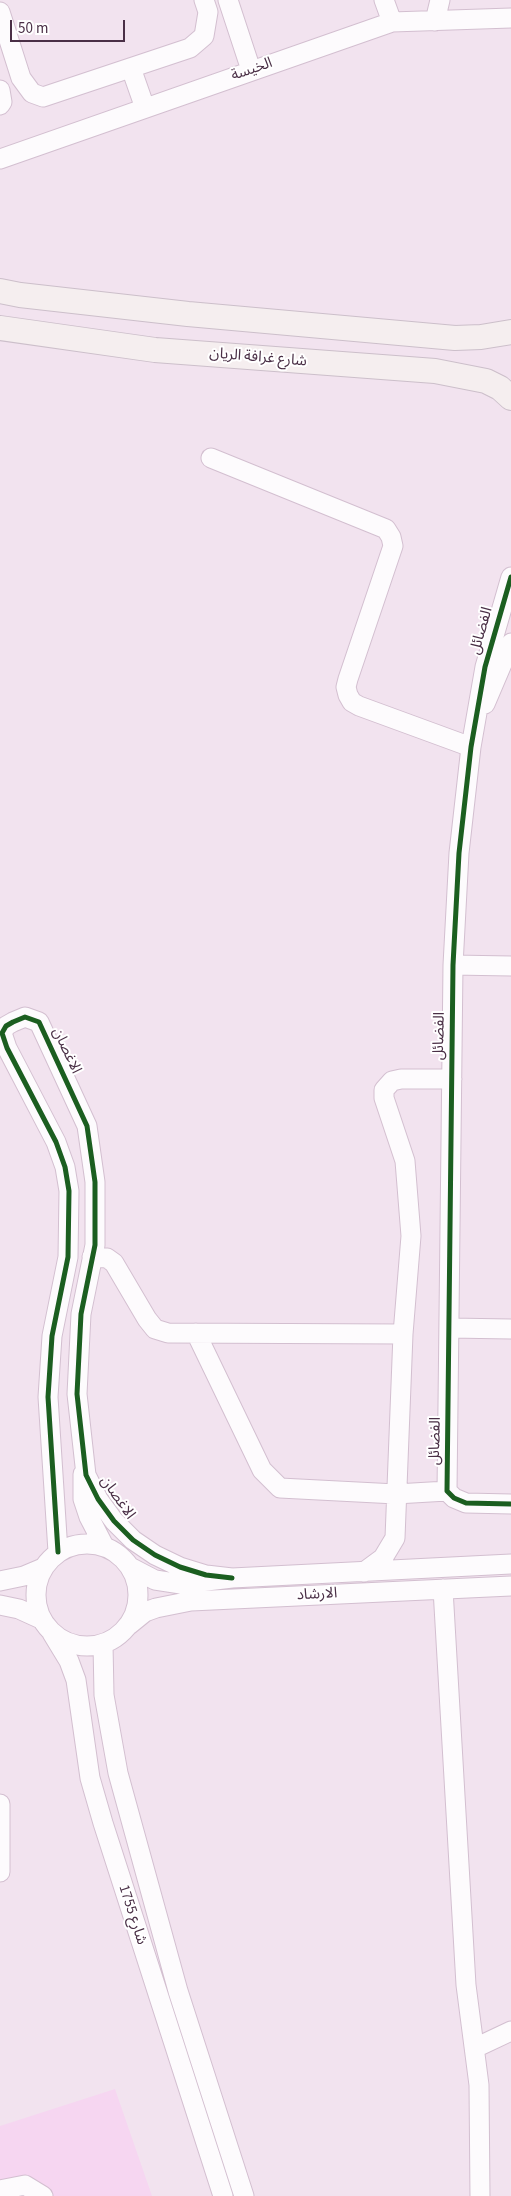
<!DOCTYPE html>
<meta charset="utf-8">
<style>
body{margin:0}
#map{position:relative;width:511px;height:2196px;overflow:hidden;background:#f2e3ef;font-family:"Source Sans 3",sans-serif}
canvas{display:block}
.scale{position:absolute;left:10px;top:20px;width:115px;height:22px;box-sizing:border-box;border:2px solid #4a2f46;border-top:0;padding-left:6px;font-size:15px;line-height:18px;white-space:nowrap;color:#4a2f46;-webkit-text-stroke:4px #fff;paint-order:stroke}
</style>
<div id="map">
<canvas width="511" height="2196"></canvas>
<div class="scale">50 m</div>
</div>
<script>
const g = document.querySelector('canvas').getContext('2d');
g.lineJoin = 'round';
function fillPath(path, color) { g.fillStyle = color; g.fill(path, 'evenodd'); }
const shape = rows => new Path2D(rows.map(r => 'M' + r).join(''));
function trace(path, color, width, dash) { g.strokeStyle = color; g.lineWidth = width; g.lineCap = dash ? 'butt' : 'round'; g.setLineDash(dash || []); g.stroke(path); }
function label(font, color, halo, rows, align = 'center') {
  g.font = font + ' "Source Sans 3","Noto Sans Arabic",sans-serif'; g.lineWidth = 4; g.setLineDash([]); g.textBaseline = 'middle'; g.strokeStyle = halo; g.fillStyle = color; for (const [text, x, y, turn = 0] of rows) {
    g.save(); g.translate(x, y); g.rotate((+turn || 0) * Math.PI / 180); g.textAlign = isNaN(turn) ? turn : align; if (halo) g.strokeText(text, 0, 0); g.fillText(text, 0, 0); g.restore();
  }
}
fillPath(shape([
 [115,2089,152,2196,0,2196,0,2126]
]), '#f6d6f1');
const minor = shape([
 [228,0,251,70],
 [384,0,392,22],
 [0,12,21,78,32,93,43,97,190,48,204,36,208,12,204,0],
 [435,21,440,0],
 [131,68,145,108],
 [0,90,2,102,0,105],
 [0,159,392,22,511,18],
 [211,458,386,529,391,537,393,546,348,679,346,687,348,695,352,702,359,706,471,747],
 [511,577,485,667,471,747,459,853,453,965,447,1491,454,1498,466,1503,511,1504],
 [485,704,511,643],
 [453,965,511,966],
 [92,1257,107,1258,114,1263,147,1319,155,1329,168,1333,403,1334],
 [450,1328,511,1329],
 [196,1333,262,1470,280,1488,396,1494,447,1491],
 [83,1474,83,1499,89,1517,104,1546],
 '36 1595a51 51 0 1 1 102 0a51 51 0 1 1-102 0Z',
 [58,1552,48,1397,52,1336,68,1257,69,1191,65,1167,56,1142,7,1048,2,1033,6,1026,13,1022,25,1017,39,1022,87,1126,95,1182,95,1245,81,1314,77,1394,86,1475,98,1499,114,1521,133,1540,155,1555,180,1567,206,1575,232,1578],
 [130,1567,155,1580,181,1584,232,1578,511,1564],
 [364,1572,383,1558,395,1538,403,1334,411,1236,405,1161,384,1098,384,1090,392,1081,401,1079,452,1079],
 [0,1581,24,1576,43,1568],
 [443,1589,466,1985,479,2085,480,2196],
 [0,1605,19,1609,41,1619],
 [129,1625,145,1612,156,1608,191,1601,511,1586],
 [52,1633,69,1661,76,1680,90,1778,103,1823,223,2196],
 [103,1644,104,1695,118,1773,178,1991,244,2196],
 [0,1804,0,1872],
 [475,2048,511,2031],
 [0,2190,25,2185,43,2196]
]);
const major = shape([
 [0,291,20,295,188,314,455,338,481,337,511,332],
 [0,328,155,350,435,371,486,381,500,388,511,398]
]);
trace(minor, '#d3bfd0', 21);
trace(major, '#ccbfca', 26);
trace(minor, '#fdfbfd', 19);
trace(major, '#f5eeef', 24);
trace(shape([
 [511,577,485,667,471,747,459,853,453,965,447,1491,454,1498,466,1503,511,1504],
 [58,1552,48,1397,52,1336,68,1257,69,1191,65,1167,56,1142,7,1048,2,1033,6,1026,13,1022,25,1017,39,1022,87,1126,95,1182,95,1245,81,1314,77,1394,86,1475,98,1499,114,1521,133,1540,155,1555,180,1567,206,1575,232,1578]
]), '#1b5e20', 5);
label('15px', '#4a2f46', '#fff', [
 ["الخيسة",252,70,-19],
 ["شارع غرافة الريان",258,358,5],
 ["الفضائل",482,631,-74],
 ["الفضائل",440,1036,-89],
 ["الاغصان",66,1051,65],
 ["الفضائل",436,1441,-89],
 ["الاغصان",117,1498,55],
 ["الارشاد",317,1595,-3],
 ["شارع 1755",132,1915,72]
]);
</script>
